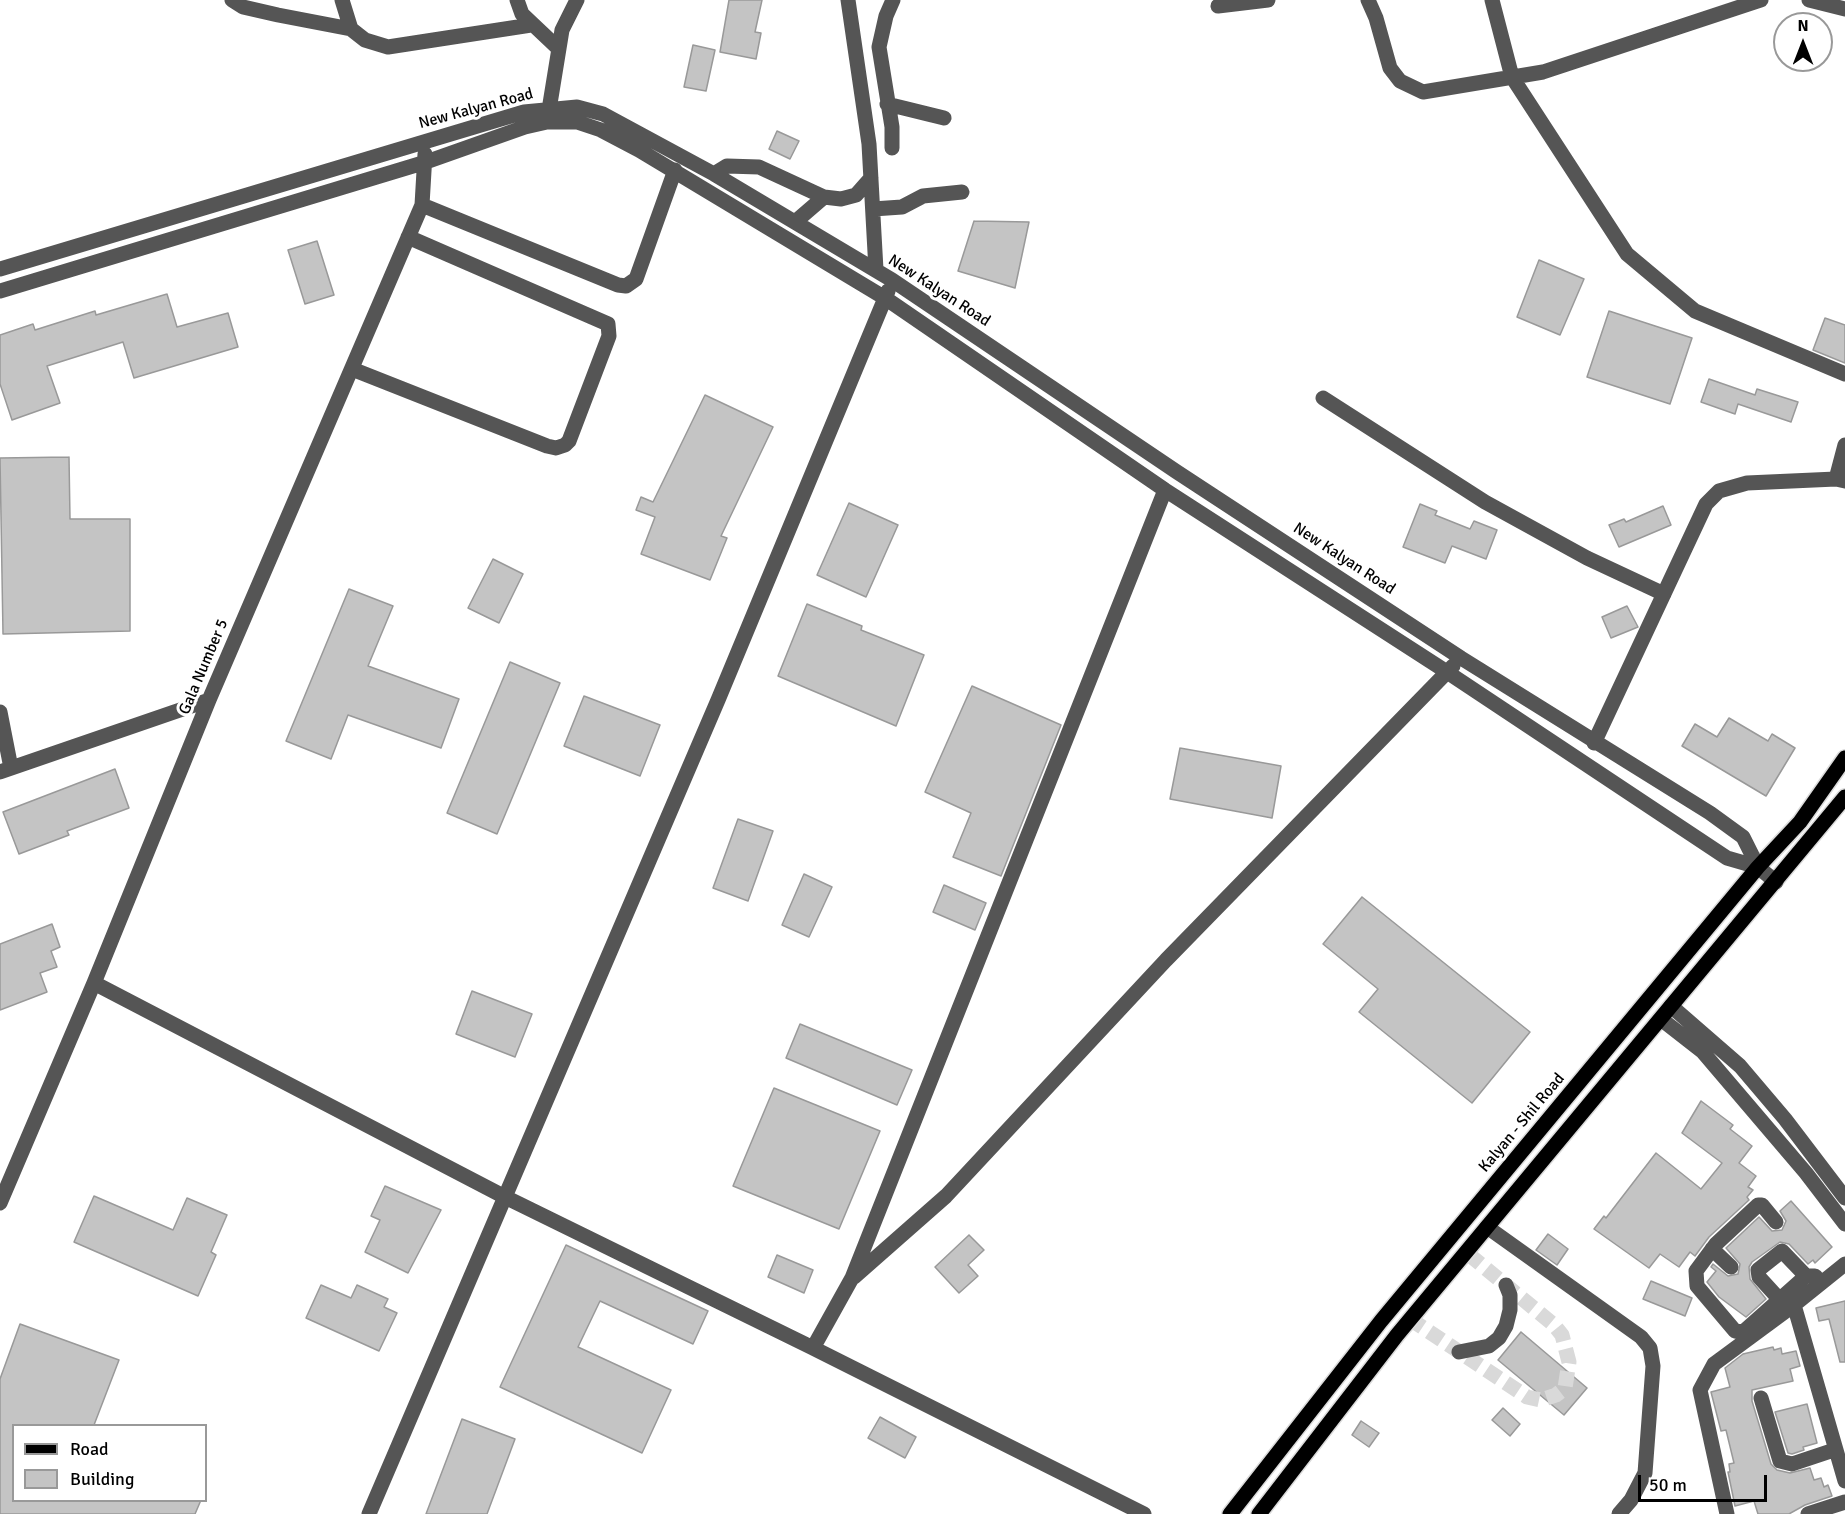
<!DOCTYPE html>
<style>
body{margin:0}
#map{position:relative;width:1845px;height:1514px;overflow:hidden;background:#fff;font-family:Signika,sans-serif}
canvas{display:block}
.legend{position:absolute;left:12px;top:1424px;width:195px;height:78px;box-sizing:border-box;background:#fff;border:2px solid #999;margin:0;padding:8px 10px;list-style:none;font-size:18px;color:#000}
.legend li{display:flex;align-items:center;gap:12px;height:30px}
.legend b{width:30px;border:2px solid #999}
.north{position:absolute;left:1773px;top:12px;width:60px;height:60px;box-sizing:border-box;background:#fff;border:2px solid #999;border-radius:50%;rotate:0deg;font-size:16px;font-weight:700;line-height:24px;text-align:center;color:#000}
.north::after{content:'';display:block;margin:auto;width:21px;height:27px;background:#000;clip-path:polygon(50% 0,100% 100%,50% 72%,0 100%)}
.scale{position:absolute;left:1638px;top:1475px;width:129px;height:27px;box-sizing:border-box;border:3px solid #000;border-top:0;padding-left:8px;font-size:18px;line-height:21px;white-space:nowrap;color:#000;-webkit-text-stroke:4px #fff;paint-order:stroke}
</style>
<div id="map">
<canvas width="1845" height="1514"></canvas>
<ul class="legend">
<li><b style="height:8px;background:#000"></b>Road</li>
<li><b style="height:16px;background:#c4c4c4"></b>Building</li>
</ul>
<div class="north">N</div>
<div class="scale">50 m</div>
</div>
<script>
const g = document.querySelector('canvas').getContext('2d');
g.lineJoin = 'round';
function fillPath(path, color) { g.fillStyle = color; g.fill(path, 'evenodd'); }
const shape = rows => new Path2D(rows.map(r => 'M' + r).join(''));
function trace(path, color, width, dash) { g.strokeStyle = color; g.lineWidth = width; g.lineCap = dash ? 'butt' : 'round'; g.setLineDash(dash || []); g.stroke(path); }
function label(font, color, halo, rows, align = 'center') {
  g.font = font + ' Signika,sans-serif'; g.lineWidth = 6; g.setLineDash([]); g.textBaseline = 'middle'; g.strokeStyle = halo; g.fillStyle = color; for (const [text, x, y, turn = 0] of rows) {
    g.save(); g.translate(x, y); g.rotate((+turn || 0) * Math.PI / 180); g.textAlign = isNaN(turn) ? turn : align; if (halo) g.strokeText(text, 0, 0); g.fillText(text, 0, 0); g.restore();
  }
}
const building = shape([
 [729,0,762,0,755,32,761,33,756,59,720,52,729,0],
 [693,45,715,50,706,91,684,87,693,45],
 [777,131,799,141,790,159,769,149,777,131],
 [974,221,1029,222,1015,288,958,271,974,221],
 [317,241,334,295,305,304,288,250,317,241],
 [1539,260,1584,279,1560,335,1517,317,1539,260],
 [167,294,177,327,228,313,238,347,134,378,123,342,47,366,60,403,12,420,0,384,0,335,33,324,35,330,95,311,96,315,167,294],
 [1609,311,1692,338,1670,404,1587,377,1609,311],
 [1825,318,1845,325,1845,363,1813,350,1825,318],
 [1709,379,1755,395,1757,389,1798,402,1791,422,1738,404,1735,414,1701,402,1709,379],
 [705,395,773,427,721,536,727,538,710,580,641,554,655,517,636,510,641,497,653,502,705,395],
 [69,457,70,519,130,519,130,631,3,634,0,458,69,457],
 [849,503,898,525,866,597,817,575,849,503],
 [1420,504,1437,511,1435,515,1470,529,1474,521,1497,530,1486,559,1452,546,1445,563,1403,547,1420,504],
 [1663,506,1671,525,1619,547,1609,525,1624,519,1626,522,1663,506],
 [493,559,523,574,499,623,468,608,493,559],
 [349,589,393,606,368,666,459,699,441,748,348,715,331,759,286,741,349,589],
 [807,604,862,626,861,630,924,655,896,726,778,676,807,604],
 [1627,606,1638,627,1611,638,1602,617,1627,606],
 [510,662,560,683,497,834,447,813,510,662],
 [972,686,1061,725,1001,876,953,857,971,813,925,792,972,686],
 [584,696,660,725,640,776,564,746,584,696],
 [1729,718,1768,741,1772,734,1795,748,1766,796,1682,746,1695,724,1717,737,1729,718],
 [1180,748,1281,766,1272,818,1170,799,1180,748],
 [115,769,129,808,67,831,69,835,19,854,3,812,115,769],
 [738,819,773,831,748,901,713,888,738,819],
 [804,874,832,887,809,937,782,925,804,874],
 [944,885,986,903,975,930,933,912,944,885],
 [1362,897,1530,1032,1472,1103,1359,1012,1378,989,1323,944,1362,897],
 [52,924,60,947,51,951,57,967,40,973,47,992,0,1010,0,944,52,924],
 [472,991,532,1014,515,1057,456,1034,472,991],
 [800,1024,912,1070,897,1105,786,1058,800,1024],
 [774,1088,880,1131,839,1229,733,1186,774,1088],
 [1701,1101,1733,1125,1730,1129,1752,1146,1739,1163,1756,1176,1748,1187,1753,1190,1747,1197,1749,1200,1709,1237,1695,1256,1690,1252,1679,1267,1660,1254,1649,1268,1594,1229,1604,1216,1606,1218,1656,1153,1701,1189,1722,1163,1682,1133,1701,1101],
 [385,1186,441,1210,408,1273,365,1252,380,1220,371,1216,385,1186],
 [94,1196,173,1230,187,1198,227,1215,211,1252,216,1255,198,1296,74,1242,94,1196],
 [1791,1201,1832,1247,1815,1263,1813,1260,1808,1264,1789,1244,1780,1242,1752,1262,1749,1267,1750,1279,1766,1299,1746,1317,1719,1297,1707,1282,1716,1271,1711,1267,1713,1264,1728,1276,1738,1274,1740,1264,1726,1248,1759,1217,1772,1231,1782,1230,1786,1221,1780,1211,1791,1201],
 [1548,1234,1568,1249,1557,1265,1536,1250,1548,1234],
 [969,1235,984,1250,968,1265,978,1276,959,1293,935,1267,969,1235],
 [566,1245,708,1311,693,1344,600,1301,578,1347,671,1390,642,1453,500,1387,566,1245],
 [777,1255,813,1270,804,1293,768,1277,777,1255],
 [1651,1281,1692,1298,1685,1316,1643,1299,1651,1281],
 [321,1285,351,1298,357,1285,388,1299,384,1307,397,1313,379,1351,306,1318,321,1285],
 [1845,1301,1845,1362,1840,1362,1829,1319,1819,1321,1816,1308,1845,1301],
 [20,1324,119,1360,94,1425,14,1425,14,1500,201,1500,195,1514,0,1514,0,1379,20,1324],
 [1521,1332,1587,1388,1564,1415,1498,1360,1521,1332],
 [1773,1347,1774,1350,1781,1348,1782,1354,1796,1351,1800,1366,1790,1369,1793,1381,1752,1390,1752,1401,1771,1464,1777,1470,1790,1473,1810,1468,1814,1480,1821,1478,1824,1487,1828,1485,1832,1496,1805,1505,1789,1514,1758,1514,1754,1501,1735,1506,1728,1472,1730,1472,1729,1464,1734,1463,1726,1430,1721,1431,1711,1392,1730,1387,1725,1368,1743,1354,1773,1347],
 [1807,1404,1817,1443,1803,1447,1804,1450,1792,1454,1788,1453,1775,1412,1807,1404],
 [1503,1408,1520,1424,1510,1436,1492,1420,1503,1408],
 [880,1417,916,1437,905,1458,868,1438,880,1417],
 [462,1419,515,1439,487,1514,426,1514,462,1419],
 [1361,1421,1379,1433,1369,1447,1352,1435,1361,1421]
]);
fillPath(building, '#c4c4c4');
trace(building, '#999', 1.5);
trace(shape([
 [1410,1319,1527,1397,1541,1400,1556,1395,1565,1388,1569,1362,1562,1335,1554,1325,1466,1252]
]), '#d9d9d9', 15, [15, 8]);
const major = shape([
 [1230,1514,1381,1321,1758,867,1800,822,1845,758],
 [1259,1514,1397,1335,1845,797]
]);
trace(major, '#dbdbdb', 18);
trace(shape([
 [232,0,243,7,278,15,351,29,365,40,388,47,531,25],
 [342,0,351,29],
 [517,0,522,14,559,49],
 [848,0,869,144,876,270],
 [1368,0,1376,18,1390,68,1400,81,1423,92,1543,72,1761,0],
 [1492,0,1512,77,1627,254,1695,311,1845,374],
 [1809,0,1845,9],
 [1218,6,1268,0],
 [887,104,944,118],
 [548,116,562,30,577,0],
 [892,148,892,127,879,47,886,16,893,0],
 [714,174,727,166,759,167,824,197],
 [422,205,618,285,626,286,636,279,675,170],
 [873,209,902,207,923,196,962,192],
 [795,222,824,197,841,199,856,195,871,178],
 [0,269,524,112,577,107,603,114,714,174,892,280,1177,472,1461,658,1710,813,1743,837,1758,867,1776,882],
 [0,291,426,162,525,127,547,122,577,122,601,130,639,150,885,298,1165,490,1447,672,1727,858,1758,867],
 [352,369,547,446,556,448,565,445,569,441,609,336,608,324,408,237],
 [1323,398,1485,502,1587,558,1664,594],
 [1836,479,1845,445],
 [0,712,11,768],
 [1594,743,1706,504,1719,491,1747,483,1836,479,1845,481],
 [0,772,209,700],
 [94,983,505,1197,813,1348,852,1278,1165,490],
 [1671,1006,1740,1066,1785,1119,1845,1198],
 [1661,1019,1702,1051,1806,1173,1845,1224],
 [0,1203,94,983,209,700,422,205,425,154],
 [1776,1222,1762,1205,1758,1205,1716,1244,1696,1271,1697,1286,1735,1331,1743,1332,1806,1276,1815,1276,1821,1283],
 [1487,1227,1641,1337,1650,1348,1653,1366,1645,1473,1631,1500,1619,1514],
 [1712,1249,1731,1267],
 [1845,1264,1794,1305,1845,1481],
 [854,1277,946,1196,1166,960,1453,666],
 [1780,1300,1759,1277,1758,1270,1782,1251,1806,1276],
 [813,1348,1144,1514],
 [1459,1352,1489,1346,1499,1338,1506,1326,1510,1310,1510,1295,1506,1285],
 [1761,1398,1780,1461,1792,1464,1834,1450],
 [369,1514,718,700,888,291],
 [1727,1514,1700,1390,1714,1364,1794,1305],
 [1808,1514,1845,1502]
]), '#555', 15);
trace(major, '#000', 15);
label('16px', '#000', '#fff', [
 ["New Kalyan Road",476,109,-15],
 ["New Kalyan Road",939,291,33],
 ["New Kalyan Road",1344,559,33],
 ["Gala Number 5",204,667,-67],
 ["Kalyan - Shil Road",1522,1123,-50]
]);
</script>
